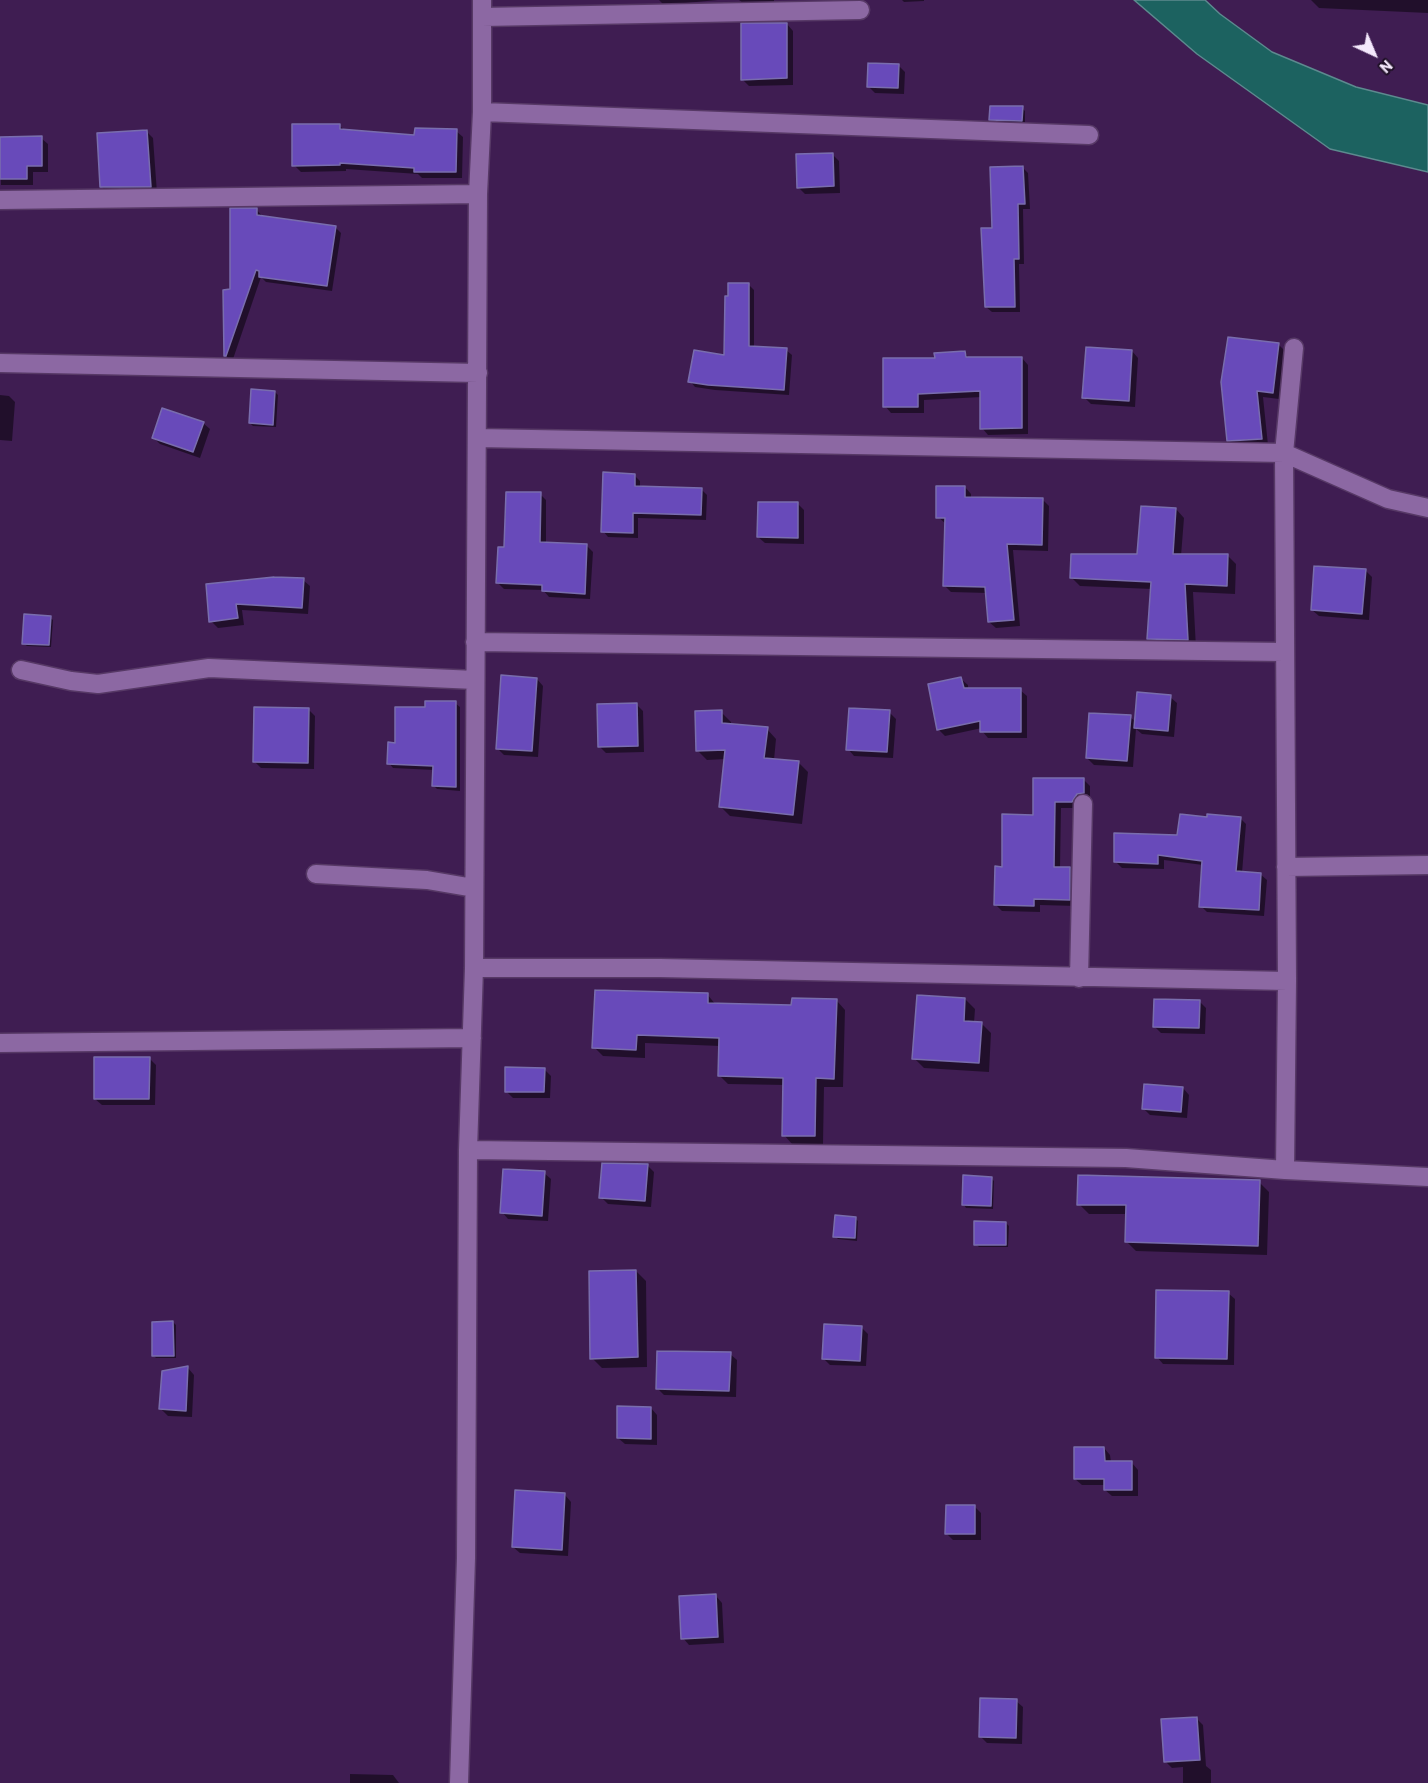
<!DOCTYPE html>
<style>
body{margin:0}
#map{position:relative;width:1428px;height:1783px;overflow:hidden;background:#3f1d52;font-family:Barlow,sans-serif}
canvas{display:block}
.north{position:absolute;left:1344px;top:24px;width:60px;height:60px;-webkit-text-stroke:4px #1f1027;paint-order:stroke;rotate:136deg;font-size:16px;font-weight:700;line-height:24px;text-align:center;color:#f4e8fc}
.north::after{content:'';display:block;margin:auto;width:21px;height:27px;background:#f4e8fc;clip-path:polygon(50% 0,100% 100%,50% 72%,0 100%)}
</style>
<div id="map">
<canvas width="1428" height="1783"></canvas>
<div class="north">N</div>
</div>
<script>
const g = document.querySelector('canvas').getContext('2d');
g.lineJoin = 'round';
function fillPath(path, color) { g.fillStyle = color; g.fill(path, 'evenodd'); }
const shape = rows => new Path2D(rows.map(r => 'M' + r).join(''));
function trace(path, color, width, dash) { g.strokeStyle = color; g.lineWidth = width; g.lineCap = dash ? 'butt' : 'round'; g.setLineDash(dash || []); g.stroke(path); }
const water = shape([
 [1134,0,1205,0,1220,14,1272,52,1356,87,1428,105,1428,172,1330,149,1197,54,1134,0]
]);
fillPath(water, '#1c6260');
trace(water, '#5d8a8f', 1.5);
fillPath(shape([
 [659,0,718,0,664,5],
 [739,0,774,0,774,9,751,9],
 [902,0,924,0,924,1,904,2],
 [1311,0,1428,0,1428,13,1319,8],
 [787,24,793,31,793,85,749,86,743,80],
 [898,65,905,72,904,94,875,93,869,87],
 [1022,108,1025,111,1025,123,994,122,991,119],
 [339,125,345,131,416,136,456,131,463,137,462,178,422,178,418,174,346,169,346,171,301,172,294,165],
 [146,131,153,138,157,193,108,194,102,187],
 [0,138,41,138,48,144,48,172,33,172,33,185,1,185],
 [832,154,839,161,840,193,805,194,799,188],
 [1022,167,1028,173,1030,209,1023,209,1024,264,1019,264,1020,312,992,312,986,307,993,229],
 [257,210,263,217,335,227,341,233,332,291,266,282,261,277,232,362,226,356,232,291],
 [749,285,754,290,754,348,786,350,792,355,789,395,715,390,695,387,690,381,726,356],
 [1278,344,1285,351,1279,399,1263,397,1268,445,1236,447,1229,440],
 [1132,351,1138,358,1135,407,1091,404,1084,397],
 [965,353,970,359,1022,358,1028,365,1028,434,988,435,982,428,982,397,924,400,924,413,891,413,885,406,936,360],
 [275,392,278,395,276,427,253,426,250,423],
 [0,395,9,396,15,402,12,441,0,440],
 [203,423,210,429,200,458,160,444,154,438],
 [634,475,640,481,640,488,701,489,707,495,706,520,638,518,638,538,608,537,603,531],
 [965,487,971,494,971,499,1043,500,1049,506,1048,551,1013,550,1020,626,996,628,989,622,987,593,951,592,944,585,946,524,938,517],
 [540,494,546,500,546,544,587,546,593,552,590,599,549,597,543,590,504,589,498,583,506,549],
 [798,504,804,510,804,544,765,543,758,537],
 [1176,509,1184,518,1181,556,1228,556,1236,564,1235,594,1193,592,1196,648,1157,647,1149,638,1152,589,1080,586,1071,577,1138,556],
 [1365,570,1372,577,1369,620,1319,616,1312,610],
 [303,580,310,586,308,614,242,610,244,625,218,628,211,621,207,585],
 [50,618,53,620,51,647,27,646,24,644],
 [537,679,543,686,538,757,504,755,497,748],
 [961,679,968,685,968,689,1020,690,1027,696,1027,738,988,738,982,731,982,728,945,736,938,729],
 [1170,697,1177,703,1174,737,1142,734,1136,729,1133,767,1094,765,1087,758,1130,717,1136,722],
 [455,703,460,707,460,791,437,789,433,785,434,770,393,768,389,763,396,744,426,708],
 [637,705,643,711,644,752,606,753,600,747],
 [308,709,315,716,314,769,261,768,254,761],
 [721,712,731,722,731,725,767,729,776,739,774,760,798,762,808,772,802,824,730,816,721,807,726,759,707,760,697,750],
 [889,712,896,719,893,758,854,756,848,749],
 [1083,779,1090,786,1090,799,1079,808,1061,808,1060,868,1070,868,1076,875,1076,906,1040,905,1040,912,1002,911,995,904,1003,868,1034,816],
 [1240,818,1246,824,1242,873,1260,874,1267,880,1264,916,1207,912,1201,906,1203,865,1164,860,1164,869,1122,868,1115,861,1179,837,1208,819],
 [707,994,716,1005,793,1007,837,1001,845,1010,843,1087,824,1087,823,1144,792,1144,784,1135,785,1085,728,1084,719,1075,720,1046,645,1043,645,1058,603,1056,594,1047],
 [965,999,975,1009,974,1023,981,1023,991,1033,989,1072,924,1068,914,1058],
 [1200,1002,1206,1008,1205,1034,1161,1033,1154,1026],
 [149,1058,156,1065,155,1105,102,1105,95,1099],
 [544,1069,551,1076,550,1098,513,1098,506,1091],
 [1183,1088,1189,1095,1187,1118,1150,1115,1143,1108],
 [647,1165,654,1172,651,1207,608,1204,601,1197],
 [544,1173,551,1179,548,1221,508,1219,502,1212],
 [991,1178,994,1181,993,1209,966,1208,964,1205],
 [1259,1182,1269,1192,1267,1255,1136,1251,1126,1241,1127,1214,1089,1214,1079,1204],
 [855,1218,858,1221,857,1241,838,1239,835,1236],
 [1006,1223,1009,1226,1008,1247,979,1247,976,1244],
 [636,1271,646,1281,647,1367,602,1368,592,1358],
 [1228,1293,1235,1299,1234,1365,1163,1364,1157,1357],
 [173,1322,176,1325,176,1358,156,1358,154,1356],
 [861,1327,868,1334,866,1366,830,1365,823,1358],
 [730,1354,737,1360,736,1397,664,1395,658,1389],
 [188,1368,194,1375,192,1417,168,1416,161,1409],
 [651,1408,657,1415,657,1445,625,1444,618,1438],
 [1104,1448,1110,1455,1111,1462,1132,1463,1138,1470,1138,1496,1112,1496,1105,1490,1105,1485,1082,1485,1075,1479],
 [565,1495,571,1502,568,1556,520,1553,513,1547],
 [975,1507,981,1513,981,1540,953,1540,946,1533],
 [716,1596,722,1603,724,1643,689,1645,683,1638],
 [1016,1701,1023,1707,1022,1744,987,1743,981,1737],
 [1196,1718,1203,1725,1206,1766,1211,1770,1211,1783,1183,1783,1183,1767,1172,1768,1165,1761],
 [350,1774,393,1775,399,1783,350,1783]
]), '#0007');
const building = shape([
 [741,23,787,23,787,78,741,80,741,23],
 [868,63,899,64,898,88,867,87,868,63],
 [990,106,1023,106,1022,121,989,120,990,106],
 [292,124,340,124,340,129,414,135,415,128,457,129,456,172,414,172,414,168,340,163,340,165,292,166,292,124],
 [147,130,151,187,100,187,97,133,147,130],
 [42,136,42,166,27,166,27,179,0,179,0,137,42,136],
 [833,153,834,186,797,188,796,154,833,153],
 [1023,166,1025,204,1018,204,1019,259,1014,259,1015,307,985,307,981,228,992,228,990,167,1023,166],
 [230,208,257,208,257,215,336,226,327,286,259,277,259,271,256,270,226,356,224,356,223,290,230,289,230,208],
 [728,283,749,283,749,346,787,348,784,390,708,385,688,382,694,350,724,355,725,296,728,296,728,283],
 [1228,337,1279,343,1273,393,1257,391,1262,439,1227,441,1221,382,1228,337],
 [1086,347,1132,350,1129,401,1082,398,1086,347],
 [965,351,966,357,1022,357,1022,428,980,429,980,391,918,394,918,407,883,407,883,358,935,358,934,353,965,351],
 [251,389,275,391,273,425,249,423,251,389],
 [162,408,204,422,193,452,152,438,162,408],
 [603,472,635,474,635,486,702,488,701,515,633,513,633,533,601,532,603,472],
 [936,486,965,486,965,497,1043,498,1042,545,1007,544,1014,620,988,622,985,587,943,586,945,518,936,518,936,486],
 [506,492,541,492,540,542,587,544,585,594,542,591,542,585,496,583,498,547,504,547,506,492],
 [758,502,798,502,798,538,757,537,758,502],
 [1141,506,1176,508,1173,554,1228,554,1227,586,1185,584,1188,640,1147,639,1151,582,1070,578,1071,554,1137,554,1141,506],
 [1314,566,1366,569,1362,614,1311,610,1314,566],
 [274,577,304,578,302,608,236,604,238,618,209,622,206,584,274,577],
 [24,614,51,616,49,645,22,644,24,614],
 [501,675,537,678,532,751,496,749,501,675],
 [961,677,964,688,1021,688,1021,732,980,732,980,721,937,730,928,684,961,677],
 [1137,692,1171,695,1168,731,1134,728,1137,692],
 [425,701,456,701,456,787,432,786,433,766,387,764,388,742,395,743,395,707,425,707,425,701],
 [637,703,638,746,598,747,597,704,637,703],
 [254,707,309,708,308,763,253,762,254,707],
 [849,708,890,710,887,752,846,750,849,708],
 [722,710,722,723,768,727,764,758,799,761,793,815,719,807,725,750,696,751,695,711,722,710],
 [1089,713,1131,715,1127,761,1086,758,1089,713],
 [1033,778,1084,778,1084,793,1077,794,1072,802,1055,802,1054,867,1070,867,1070,900,1034,899,1034,906,994,905,995,866,1002,867,1002,814,1033,815,1033,778],
 [1180,814,1207,817,1207,814,1241,817,1236,871,1261,873,1259,910,1199,907,1202,861,1158,855,1158,864,1114,862,1114,833,1177,835,1180,814],
 [595,990,708,993,708,1003,791,1005,792,998,837,999,834,1079,816,1078,815,1136,782,1136,783,1078,718,1076,719,1038,637,1035,636,1050,592,1048,595,990],
 [917,995,965,998,964,1021,982,1022,979,1063,912,1059,917,995],
 [1154,999,1200,1000,1199,1028,1153,1027,1154,999],
 [94,1057,150,1057,149,1099,94,1099,94,1057],
 [505,1067,545,1068,544,1092,505,1092,505,1067],
 [1144,1084,1183,1087,1181,1112,1142,1109,1144,1084],
 [602,1163,648,1164,645,1201,599,1198,602,1163],
 [503,1169,545,1171,542,1216,500,1213,503,1169],
 [963,1175,992,1177,991,1206,962,1205,963,1175],
 [1078,1175,1260,1180,1258,1246,1125,1242,1126,1205,1077,1205,1078,1175],
 [835,1215,856,1217,855,1238,833,1237,835,1215],
 [974,1221,1006,1222,1006,1245,974,1245,974,1221],
 [636,1270,638,1357,590,1359,589,1271,636,1270],
 [1156,1290,1229,1291,1227,1359,1155,1358,1156,1290],
 [173,1321,174,1356,152,1356,152,1322,173,1321],
 [824,1324,862,1326,860,1361,822,1359,824,1324],
 [657,1351,731,1352,729,1391,656,1389,657,1351],
 [188,1366,186,1411,159,1409,162,1371,188,1366],
 [617,1406,651,1407,651,1439,617,1438,617,1406],
 [1074,1447,1104,1447,1105,1461,1132,1461,1132,1490,1104,1490,1104,1479,1074,1479,1074,1447],
 [515,1490,565,1493,562,1550,512,1547,515,1490],
 [946,1505,975,1505,975,1534,945,1534,946,1505],
 [716,1594,718,1637,681,1639,679,1596,716,1594],
 [980,1698,1017,1699,1016,1738,979,1737,980,1698],
 [1197,1717,1200,1760,1164,1762,1161,1719,1197,1717]
]);
fillPath(building, '#684aba');
trace(building, '#796dad', 1.5);
const minor = shape([
 [482,17,860,10],
 [482,112,1089,135],
 [0,200,478,194],
 [1294,348,1284,453,1287,981,1285,1170,1428,1177],
 [0,363,478,373],
 [478,438,1284,453,1388,499,1428,508],
 [475,642,1284,652],
 [21,670,71,681,98,684,209,668,475,680],
 [1286,867,1428,865],
 [316,874,427,880,474,888],
 [474,968,660,968,1287,981],
 [1079,978,1083,804],
 [0,1043,472,1038],
 [468,1150,1126,1158,1285,1170],
 [459,1783,466,1558,468,1150,474,968,478,194,482,112,482,0]
]);
trace(minor, '#573966', 21);
trace(minor, '#8c68a3', 18);
</script>
